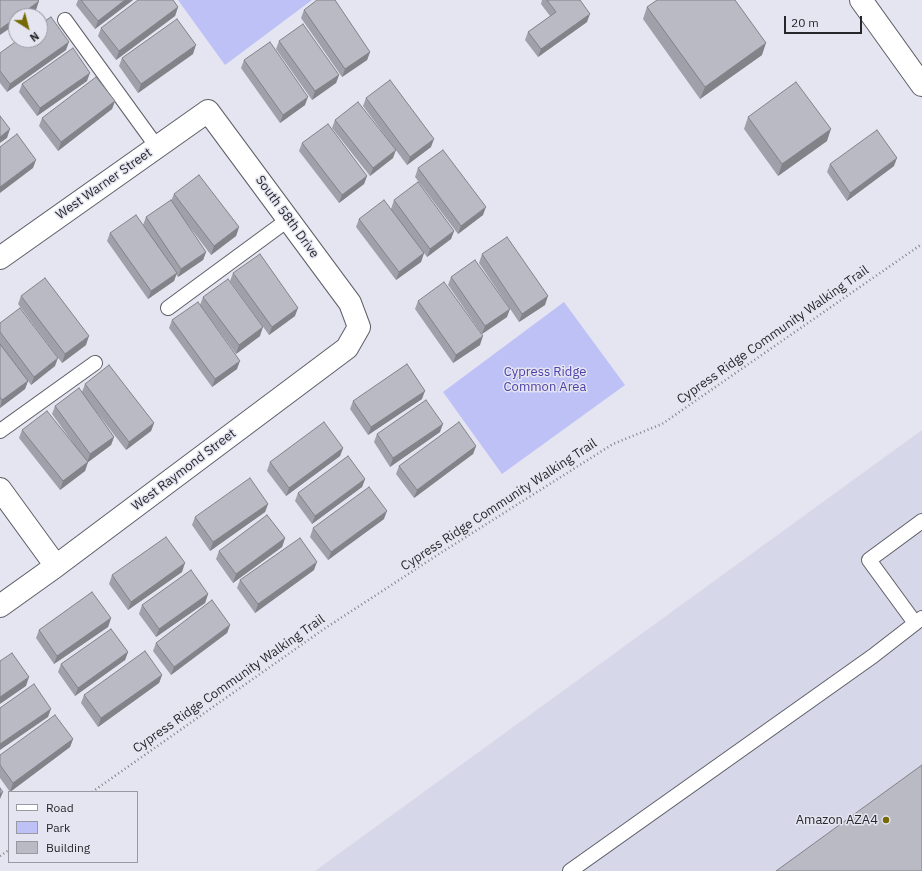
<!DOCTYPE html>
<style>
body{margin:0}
#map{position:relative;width:922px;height:871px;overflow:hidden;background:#e4e5f0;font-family:"IBM Plex Sans",sans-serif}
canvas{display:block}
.legend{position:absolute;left:8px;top:791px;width:130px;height:72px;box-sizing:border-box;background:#e4e5f0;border:1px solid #9899a1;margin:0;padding:5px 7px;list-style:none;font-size:12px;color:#27272b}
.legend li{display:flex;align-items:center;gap:8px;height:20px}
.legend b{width:20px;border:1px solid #9899a1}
.north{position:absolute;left:8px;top:8px;width:40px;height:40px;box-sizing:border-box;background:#e4e5f0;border:1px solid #9899a1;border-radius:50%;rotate:144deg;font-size:11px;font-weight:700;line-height:16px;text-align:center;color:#27272b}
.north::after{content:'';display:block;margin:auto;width:14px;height:18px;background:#756a03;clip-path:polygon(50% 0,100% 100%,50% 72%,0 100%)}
.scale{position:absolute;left:784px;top:16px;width:78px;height:18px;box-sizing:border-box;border:2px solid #27272b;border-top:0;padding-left:5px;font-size:12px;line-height:14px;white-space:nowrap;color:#27272b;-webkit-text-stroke:3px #e4e5f0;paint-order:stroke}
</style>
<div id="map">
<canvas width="922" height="871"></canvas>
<ul class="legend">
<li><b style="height:5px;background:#fff"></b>Road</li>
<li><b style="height:11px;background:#bec1f6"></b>Park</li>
<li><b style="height:11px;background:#b9bac4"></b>Building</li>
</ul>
<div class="north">N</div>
<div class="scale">20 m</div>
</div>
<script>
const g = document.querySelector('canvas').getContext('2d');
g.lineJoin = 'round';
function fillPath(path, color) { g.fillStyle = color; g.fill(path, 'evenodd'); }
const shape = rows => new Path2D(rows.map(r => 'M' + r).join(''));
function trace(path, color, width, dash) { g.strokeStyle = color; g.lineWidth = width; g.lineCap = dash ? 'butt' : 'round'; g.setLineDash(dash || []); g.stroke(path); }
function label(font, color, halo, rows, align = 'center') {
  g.font = font + ' "IBM Plex Sans",sans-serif'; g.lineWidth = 3; g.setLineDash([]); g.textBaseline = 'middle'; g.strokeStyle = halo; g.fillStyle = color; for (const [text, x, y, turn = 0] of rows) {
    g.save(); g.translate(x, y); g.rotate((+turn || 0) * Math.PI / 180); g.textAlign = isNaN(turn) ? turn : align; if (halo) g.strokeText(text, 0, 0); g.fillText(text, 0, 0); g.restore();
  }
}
fillPath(shape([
 [922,430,922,871,315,871]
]), '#d6d8ea');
fillPath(shape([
 [178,0,312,0,225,65],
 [564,302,625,385,502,474,443,392]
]), '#bec1f6');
const service = shape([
 [65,20,157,147],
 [168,308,289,219],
 [0,431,95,363],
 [915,623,869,560,922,521],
 [570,871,873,656,922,618]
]);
const minor = shape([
 [0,258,208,111,350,303,359,327,347,348,56,566,0,606],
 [0,489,56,566]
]);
const secondary = shape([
 [861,0,922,85]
]);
trace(service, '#5e5e67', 16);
trace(minor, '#5e5e67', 24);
trace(secondary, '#5e5e67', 24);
trace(shape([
 [92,792,324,629,439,554,613,444,662,424,922,244],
 [0,856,9,850]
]), '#828289', 2.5, [1, 3]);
trace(service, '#fff', 14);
trace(minor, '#fff', 22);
trace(secondary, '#fff', 22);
fillPath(shape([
 [78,0,133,0,95,29,76,5],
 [542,0,580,0,587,22,538,57,525,40,528,32,550,16,541,4],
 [178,7,175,16,116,60,98,36,101,28],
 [647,7,762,55,700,99,643,19],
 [304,10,370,52,367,60,342,77,301,18],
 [279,41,339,75,336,83,312,100,276,49],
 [66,50,7,92,0,83,0,53],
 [193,54,138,93,119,66,122,58],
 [244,60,305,105,280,123,241,68],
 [87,81,37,116,19,92,22,84],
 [366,98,431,147,407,165,363,106],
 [115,101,112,109,58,151,39,126,42,118],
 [748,117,827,141,778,176,744,129],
 [335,120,393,158,370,176,332,128],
 [302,143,367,176,364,184,339,203,299,151],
 [830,164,894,166,847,201,827,172],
 [418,168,483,215,458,234,415,177],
 [174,194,239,227,236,236,211,255,182,217,206,252,203,260,178,277,176,274,174,281,148,299,107,241,110,233,143,225,146,217,171,201],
 [394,200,454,231,451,239,427,257,424,253,421,262,396,280,356,227,359,219,391,209],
 [482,254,545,305,519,322,479,263],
 [233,273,295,316,269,335,230,281],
 [451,277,507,317,482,334,448,285],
 [21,296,86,345,62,363,18,304],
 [203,297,260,336,236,354,200,305,237,369,212,387,169,328,172,320,200,305],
 [418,301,480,345,453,363,415,309],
 [0,323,55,366,31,385,28,381,25,389,0,408],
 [85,384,154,423,151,431,126,450,88,401,114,437,111,445,88,462,85,471,60,490,19,438,22,430,73,443,52,414,55,406,82,392],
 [422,399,368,435,350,409,353,401],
 [440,432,390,467,374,442,377,434],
 [476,446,473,454,414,498,396,474,399,466],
 [343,448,340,456,286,496,267,471,270,462],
 [365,479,362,487,312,524,295,501,298,493],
 [268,504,265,512,210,551,192,525,195,517],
 [384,519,328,560,310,537,313,528],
 [285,538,282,547,233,583,216,559,219,551],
 [314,570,255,613,237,588,240,580],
 [182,572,128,610,109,584,112,575],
 [208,594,205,603,156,637,139,614,142,605],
 [111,618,108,627,54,664,36,638,39,630],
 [230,625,227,633,171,675,153,651,156,643],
 [128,652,125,660,75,696,58,672,61,664],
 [162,675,159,683,98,727,81,703,84,695],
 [73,739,70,747,10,792,0,778,0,755]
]), '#9fa0a9');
fillPath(shape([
 [125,0,133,0,95,29,98,21],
 [39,1,36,10,27,16,19,16],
 [178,7,175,16,116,60,119,51],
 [590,14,587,22,538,57,541,49],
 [16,18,16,24,0,35,0,29],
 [69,42,66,50,7,92,10,84],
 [766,43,762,55,700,99,705,87],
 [196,45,193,54,138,93,141,84],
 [370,52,367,60,342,77,345,69],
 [90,73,87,81,37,116,40,108],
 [339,75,336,83,312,100,315,91],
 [308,97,305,105,280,123,283,115],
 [115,101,112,109,58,151,61,142],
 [10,129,7,138,0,143,0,137],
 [831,129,827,141,778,176,782,164],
 [434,139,431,147,407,165,410,157],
 [396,150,393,158,370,176,373,168],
 [897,158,894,166,847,201,850,193],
 [36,160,33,168,0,193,0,187],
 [367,176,364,184,339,203,342,195],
 [486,207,483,215,458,234,461,226],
 [239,227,236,236,211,255,214,246],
 [454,231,451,239,427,257,430,249],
 [206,252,203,260,178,277,181,269],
 [424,253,421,262,396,280,399,272],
 [177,273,174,281,148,299,151,291],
 [548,296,545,305,519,322,522,314],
 [298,308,295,316,269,335,272,327],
 [510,309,507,317,482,334,485,326],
 [263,327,260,336,236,354,239,345],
 [89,336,86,345,62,363,65,354],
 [483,336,480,345,453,363,456,355],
 [58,358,55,366,31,385,34,377],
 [240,361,237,369,212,387,215,379],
 [28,381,25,389,0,408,2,400],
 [425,391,422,399,368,435,371,427],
 [154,423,151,431,126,450,129,442],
 [443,424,440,432,390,467,393,458],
 [114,437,111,445,87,463,90,454],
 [476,446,473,454,414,498,417,490],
 [343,448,340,456,286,496,289,488],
 [88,462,85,471,60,490,63,481],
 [365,479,362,487,312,524,315,516],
 [268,504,265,512,210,551,213,542],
 [387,511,384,519,328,560,331,552],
 [285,538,282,547,233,583,236,574],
 [317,562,314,570,255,613,258,604],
 [185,563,182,572,128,610,131,602],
 [208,594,205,603,156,637,159,629],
 [111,618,108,627,54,664,57,656],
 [230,625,227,633,171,675,174,667],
 [128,652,125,660,75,696,78,688],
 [162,675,159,683,98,727,101,718],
 [29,677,26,686,0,704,0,697],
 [51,709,48,717,0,750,0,744],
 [73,739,70,747,10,792,13,783],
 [3,792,0,799,0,794]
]), '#828289');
const building = shape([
 [0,0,38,0,39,1,19,16,16,16,16,18,0,29,0,0],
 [81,0,125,0,98,21,81,0],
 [138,0,173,0,178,7,119,51,101,28,138,0],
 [317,0,335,0,370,52,345,69,304,10,317,0],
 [547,0,580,0,590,14,541,49,528,32,556,12,547,0],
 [657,0,735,0,766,43,705,87,647,7,657,0],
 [51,17,69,42,10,84,0,71,0,53,18,40,40,40,40,24,51,17],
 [177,19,196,45,141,84,122,58,177,19],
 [303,24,339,75,315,91,279,41,303,24],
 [270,42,308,97,283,115,244,60,270,42],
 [73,48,90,73,40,108,22,84,73,48],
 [96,77,115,101,61,142,42,118,96,77],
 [390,80,434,139,410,157,366,98,390,80],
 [796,82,831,129,782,164,748,117,796,82],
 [358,102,396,150,373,168,335,120,358,102],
 [0,116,10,129,0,137,0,116],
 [328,124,367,176,342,195,302,143,328,124],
 [877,130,897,158,850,193,830,164,877,130],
 [17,134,36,160,0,187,0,147,17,134],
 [443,150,486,207,461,226,418,168,443,150],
 [199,175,239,227,214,246,174,194,199,175],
 [418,182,454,231,430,249,394,200,418,182],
 [171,200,206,252,181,269,146,217,171,200],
 [384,200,424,253,399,272,359,219,384,200],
 [136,215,177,273,151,291,110,233,136,215],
 [507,237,548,296,522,314,482,254,507,237],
 [260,254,298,308,272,327,233,273,260,254],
 [475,260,510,309,485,326,451,277,475,260],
 [45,278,89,336,65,354,21,296,45,278],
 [228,279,263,327,239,345,203,297,228,279],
 [444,282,483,336,456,355,418,301,444,282],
 [198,302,240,361,215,379,172,320,198,302],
 [20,308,58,358,34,377,0,332,0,323,20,308],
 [0,344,28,381,2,400,0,397,0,344],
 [407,364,425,391,371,427,353,401,407,364],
 [109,365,154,423,129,442,85,384,109,365],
 [79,388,114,437,90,454,55,406,79,388],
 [426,400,443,424,393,458,377,434,426,400],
 [47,411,88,462,63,481,22,430,47,411],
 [324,422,343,448,289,488,270,462,324,422],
 [459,422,476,446,417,490,399,466,459,422],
 [348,456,365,479,315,516,298,493,348,456],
 [250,478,268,504,213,542,195,517,250,478],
 [369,487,387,511,331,552,313,528,369,487],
 [267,515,285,538,236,574,219,551,267,515],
 [166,537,185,563,131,602,112,575,166,537],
 [300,538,317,562,258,604,240,580,300,538],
 [191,570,208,594,159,629,142,605,191,570],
 [92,592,111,618,57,656,39,630,92,592],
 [212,600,230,625,174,667,156,643,212,600],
 [111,629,128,652,78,688,61,664,111,629],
 [145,651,162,675,101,718,84,695,145,651],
 [12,653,29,677,0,697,0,661,12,653],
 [34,684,51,709,0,744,0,708,34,684],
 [55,715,73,739,13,783,0,765,0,755,55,715],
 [922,765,922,871,776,871,922,765],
 [0,788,3,792,0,794,0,788]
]);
fillPath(building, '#b9bac4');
trace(building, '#828289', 1);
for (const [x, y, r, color] of [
 [886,820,4,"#756a03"]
]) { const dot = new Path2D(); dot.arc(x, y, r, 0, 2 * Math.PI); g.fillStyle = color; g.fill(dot); trace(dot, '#e4e5f0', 1.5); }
label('13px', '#27272b', '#e4e5f0', [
 ["West Warner Street",104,184,-35],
 ["South 58th Drive",287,217,54],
 ["Cypress Ridge Community Walking Trail",773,335,-35],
 ["West Raymond Street",184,470,-37],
 ["Cypress Ridge Community Walking Trail",499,505,-33],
 ["Cypress Ridge Community Walking Trail",229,684,-35]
]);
label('13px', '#4d42a8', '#e4e5f0', [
 ["Cypress Ridge",545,372],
 ["Common Area",545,387]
]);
label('13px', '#27272b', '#e4e5f0', [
 ["Amazon AZA4",878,820]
], 'right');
</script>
